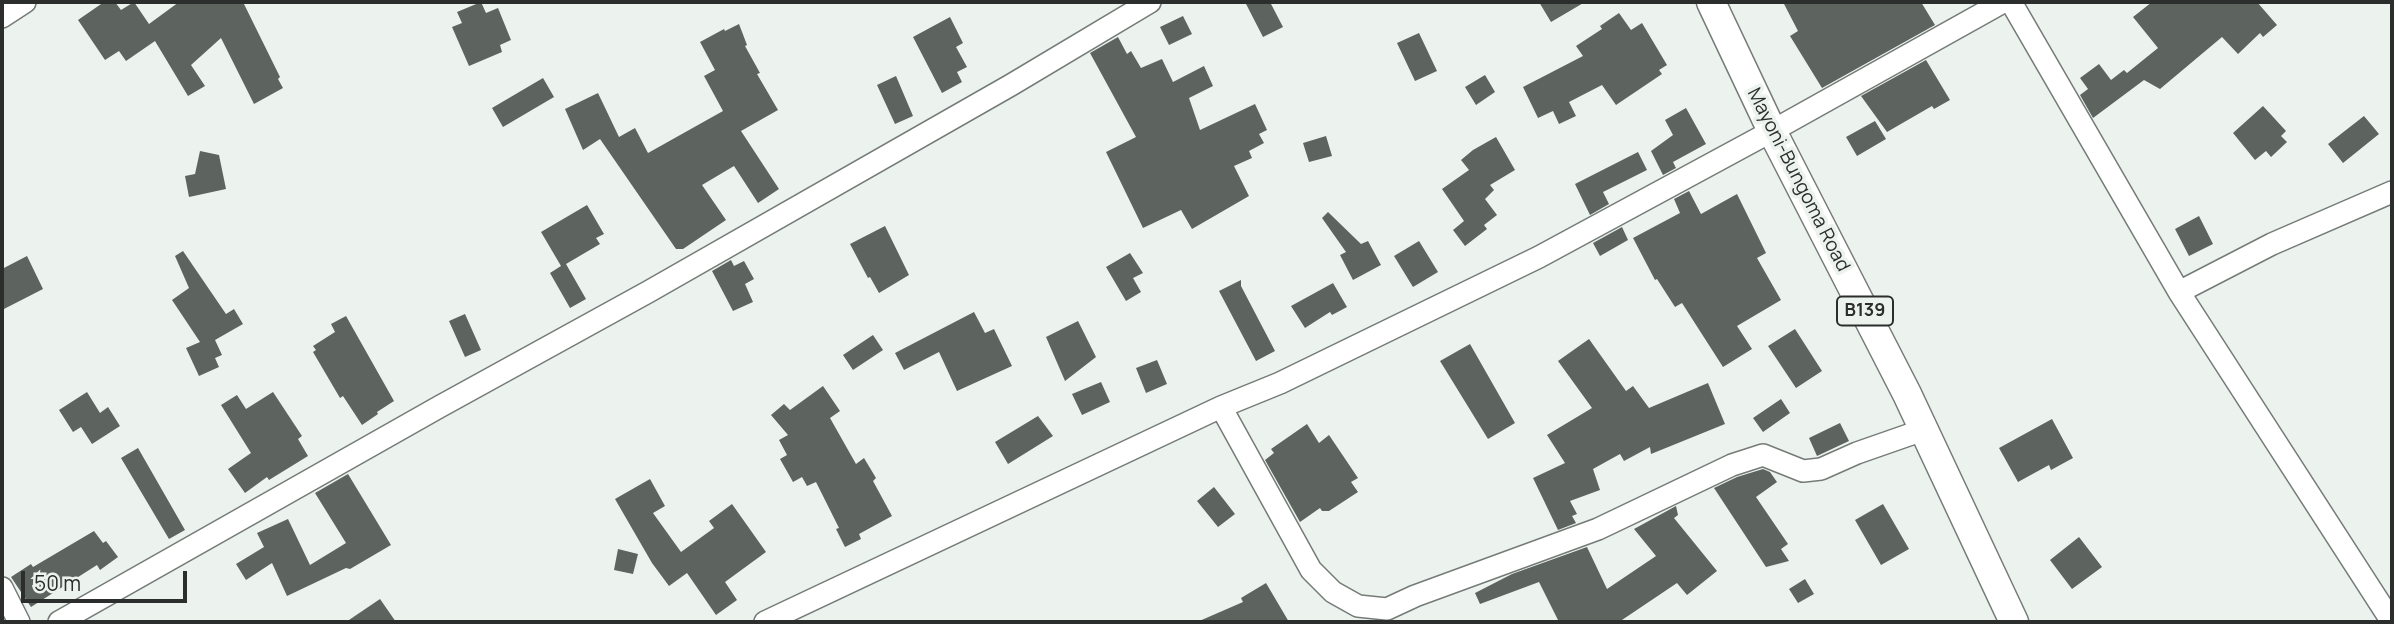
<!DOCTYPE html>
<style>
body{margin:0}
#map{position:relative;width:2394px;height:624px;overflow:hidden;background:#ecf3ef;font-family:Manrope,sans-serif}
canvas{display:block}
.frame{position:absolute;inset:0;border:4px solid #2b2e2c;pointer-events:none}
.scale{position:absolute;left:21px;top:571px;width:166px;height:32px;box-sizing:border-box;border:4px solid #2b2e2c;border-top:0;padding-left:9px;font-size:21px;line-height:24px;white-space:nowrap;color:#2b2e2c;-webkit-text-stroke:5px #ecf3ef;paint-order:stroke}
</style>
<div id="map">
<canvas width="2394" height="624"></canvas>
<div class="frame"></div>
<div class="scale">50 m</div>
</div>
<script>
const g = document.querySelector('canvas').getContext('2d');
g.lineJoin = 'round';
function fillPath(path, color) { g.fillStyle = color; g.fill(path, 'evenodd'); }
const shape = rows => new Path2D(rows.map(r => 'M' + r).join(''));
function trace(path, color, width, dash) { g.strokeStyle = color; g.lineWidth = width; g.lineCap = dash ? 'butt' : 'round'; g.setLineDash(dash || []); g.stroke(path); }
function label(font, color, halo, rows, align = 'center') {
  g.font = font + ' Manrope,sans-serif'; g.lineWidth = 7; g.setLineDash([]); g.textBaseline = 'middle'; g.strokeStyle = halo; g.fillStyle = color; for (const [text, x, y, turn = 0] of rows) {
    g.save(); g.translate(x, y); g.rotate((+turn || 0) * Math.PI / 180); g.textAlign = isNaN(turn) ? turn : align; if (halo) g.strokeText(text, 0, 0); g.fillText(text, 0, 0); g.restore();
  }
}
fillPath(shape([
 [104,2,115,2,121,10,134,2,149,24,179,2,243,2,280,77,278,79,283,88,254,104,221,38,191,65,205,86,188,96,155,41,126,61,119,51,105,60,78,20],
 [481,2,486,13,498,8,511,40,500,45,502,52,469,66,452,27,462,23,457,12],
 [1245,2,1270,2,1283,27,1263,37],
 [1539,2,1585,2,1551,22],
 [1783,2,1921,2,1935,25,1822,88,1790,36,1798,31],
 [2152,2,2257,2,2277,25,2263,37,2260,33,2238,54,2222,37,2160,89,2144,80,2093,118,2080,95,2088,89,2080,78,2099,64,2111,80,2124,70,2127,73,2158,48,2133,17],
 [1619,13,1631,30,1642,23,1667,65,1659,70,1662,74,1616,105,1602,85,1569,102,1576,116,1559,124,1553,111,1538,118,1523,87,1583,56,1576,46,1602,29,1600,26],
 [1183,16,1192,34,1169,45,1160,27],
 [950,17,963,43,956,47,967,67,957,72,962,82,942,93,913,37],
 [739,24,747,45,745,46,760,73,757,74,778,110,741,131,779,189,758,203,734,166,702,185,726,220,683,249,676,249,600,139,583,150,565,109,598,93,619,137,635,128,648,153,723,111,704,76,715,70,700,42,724,29,725,31],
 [1419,33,1437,71,1415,81,1397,43],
 [1118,37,1127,54,1131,51,1141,68,1162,59,1173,82,1204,66,1213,86,1189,98,1200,130,1255,104,1267,130,1259,134,1264,143,1249,151,1252,158,1234,166,1249,196,1192,229,1181,210,1143,228,1106,152,1136,137,1090,53],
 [1926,60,1950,100,1934,109,1932,106,1887,132,1861,96],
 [1485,75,1495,92,1476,105,1465,87],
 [896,76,913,116,895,124,877,85],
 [543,78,554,97,503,127,492,108],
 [2263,106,2286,131,2281,136,2287,142,2271,157,2266,151,2255,160,2233,133],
 [1686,108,1706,144,1673,162,1676,168,1663,175,1651,151,1673,135,1665,120],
 [2364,116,2379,134,2343,163,2328,144],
 [1875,121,1886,139,1857,156,1846,137],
 [1326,136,1332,156,1309,162,1303,143],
 [1496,137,1515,170,1490,185,1494,190,1485,199,1497,215,1484,225,1487,229,1465,246,1453,230,1464,221,1442,189,1469,170,1461,160,1473,150],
 [200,151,219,155,226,189,189,197,185,176,195,174],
 [1638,152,1647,170,1603,192,1609,204,1590,215,1575,184],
 [1689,191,1701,214,1737,194,1766,253,1757,258,1781,300,1737,326,1752,349,1723,367,1682,303,1675,307,1657,279,1655,280,1633,238,1680,213,1674,199],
 [587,205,604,234,596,238,600,244,566,264,586,299,570,308,550,273,561,266,541,232],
 [1328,212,1361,244,1368,241,1381,265,1353,280,1340,255,1346,252,1322,218],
 [2199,216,2213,244,2189,256,2175,229],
 [885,226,909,275,879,293,870,277,868,278,850,244],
 [1622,227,1628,240,1600,256,1593,243],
 [1419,241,1438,272,1413,287,1394,256],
 [183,251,226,314,234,309,243,324,215,340,222,355,215,358,219,367,199,376,186,348,200,342,172,300,189,288,175,256],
 [1130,253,1143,273,1133,278,1141,292,1126,301,1106,267],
 [27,256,43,289,2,310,2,269],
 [731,260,734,266,744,261,754,279,745,284,753,302,733,311,712,271],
 [1241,280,1241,286,1275,351,1256,361,1219,291],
 [1333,283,1347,307,1332,315,1330,312,1305,328,1291,306],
 [974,312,985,333,994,329,1012,366,957,391,939,352,904,370,895,353],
 [465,314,481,350,465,357,449,321],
 [346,316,394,401,377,412,378,414,362,425,343,396,340,398,313,352,316,350,313,346,335,332,331,324],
 [1078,321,1096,357,1065,381,1046,337],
 [1795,329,1822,371,1796,388,1768,346],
 [873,335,883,350,853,370,843,355],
 [1589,339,1626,391,1633,386,1649,408,1708,383,1725,424,1651,454,1650,447,1624,461,1620,454,1593,469,1600,490,1570,501,1577,514,1572,516,1576,523,1558,530,1533,478,1565,463,1547,435,1592,408,1558,361],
 [1470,344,1515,423,1488,439,1440,361],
 [1157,360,1167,384,1146,393,1136,368],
 [1101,382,1110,402,1082,415,1072,394],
 [823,386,840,411,830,418,856,464,864,458,876,478,873,481,892,516,859,534,861,539,845,547,836,529,839,528,816,482,807,486,802,477,793,482,780,459,787,455,779,440,788,435,771,415,784,404,790,410],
 [87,392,100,413,108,407,120,426,92,444,81,427,73,432,59,410],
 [273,392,302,436,298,439,308,456,269,480,267,477,245,493,228,469,251,453,221,405,237,395,246,409],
 [1781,399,1790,413,1763,432,1753,418],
 [1038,416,1053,436,1008,464,995,442],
 [2052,419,2073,458,2051,470,2049,465,2018,482,1999,448],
 [1840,423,1849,441,1817,456,1809,438],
 [1307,424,1319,443,1329,435,1358,478,1351,482,1358,492,1329,511,1322,511,1320,508,1300,522,1265,460,1274,453,1271,449],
 [138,448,185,530,169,539,121,458],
 [1763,469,1770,472,1777,482,1756,497,1788,544,1781,549,1789,561,1766,567,1714,488,1737,477],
 [348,474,391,545,350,569,346,568,287,596,272,563,246,580,236,564,264,547,257,533,288,519,310,565,346,543,315,493],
 [650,479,665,506,653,513,681,552,714,528,709,521,732,504,766,552,725,582,737,600,716,615,687,573,669,586,652,563,615,499],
 [1214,487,1235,514,1218,527,1197,501],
 [1883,504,1909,549,1881,565,1855,520],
 [1676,506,1678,515,1674,518,1717,571,1687,595,1677,583,1619,622,1559,622,1539,582,1480,604,1475,593,1512,574,1587,547,1607,589,1656,556,1634,529],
 [94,531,103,543,106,541,118,557,100,570,97,565,31,607,11,577,31,564,33,567],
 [2079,537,2102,567,2072,589,2050,560],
 [618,549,638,554,633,574,614,570],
 [1805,579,1814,594,1798,603,1789,589],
 [1266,583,1289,622,1197,622,1243,602,1241,598],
 [380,599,396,622,346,622]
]), '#5d635f');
const minor = shape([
 [2011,2,2179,292,2392,622],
 [2,17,25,2],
 [2179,292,2272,244,2392,192],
 [1221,407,1311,570,1333,592,1358,606,1387,609,1415,596,1598,529,1732,465,1763,455,1803,471,1821,469,1857,453,1923,430],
 [2,588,19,622],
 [59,622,439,407,648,292,1011,85,1150,2],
 [765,622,1221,407,1280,383,1539,257,1772,131,2003,2]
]);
const major = shape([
 [1711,2,1772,131,1907,394,2014,622]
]);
trace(minor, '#757b77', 24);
trace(major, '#757b77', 31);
trace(minor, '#fff', 21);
trace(major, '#fff', 28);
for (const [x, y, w] of [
 [1865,311,56]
]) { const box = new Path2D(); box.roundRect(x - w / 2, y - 14.5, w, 29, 5); g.fillStyle = '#ecf3ef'; g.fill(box); trace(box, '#2b2e2c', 2); }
label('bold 18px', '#2b2e2c', null, [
 ["B139",1865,311]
]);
label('19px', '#2b2e2c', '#ecf3ef', [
 ["Mayoni-Bungoma Road",1798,180,63]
]);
</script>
